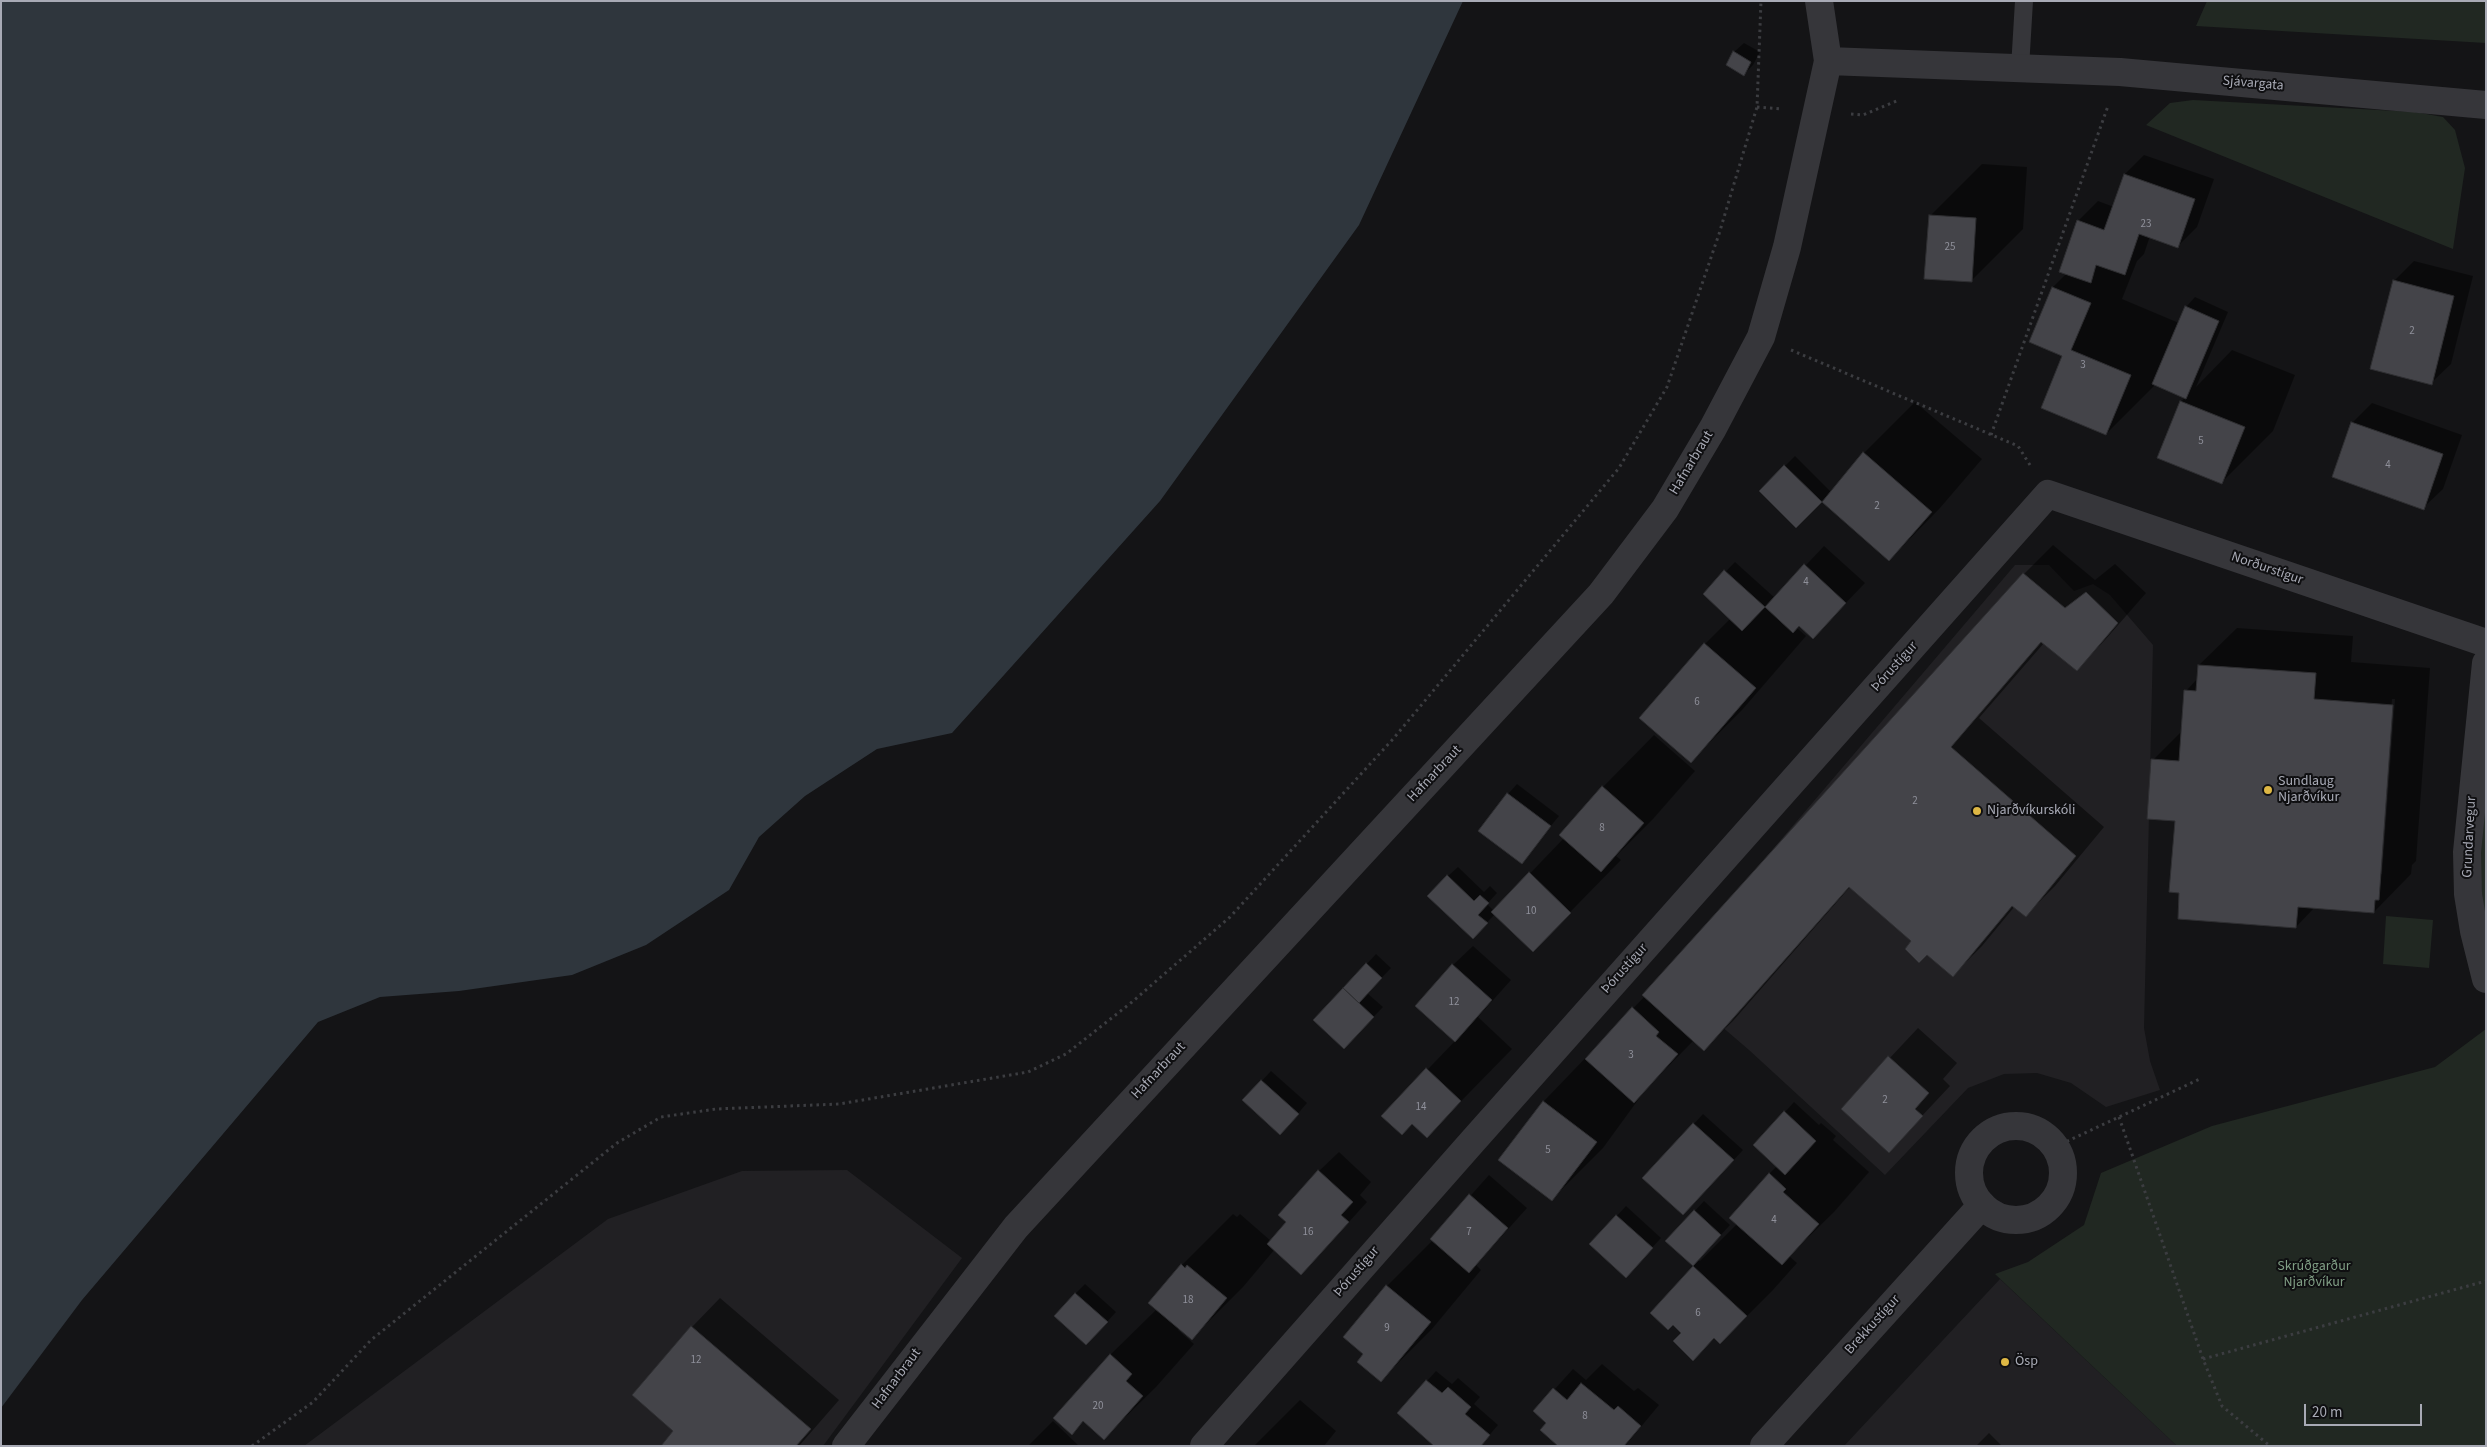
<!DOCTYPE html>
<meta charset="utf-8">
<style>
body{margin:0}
#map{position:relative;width:2487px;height:1447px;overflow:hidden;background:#141416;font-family:"Source Sans 3",sans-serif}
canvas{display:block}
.frame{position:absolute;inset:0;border:2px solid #a8aab5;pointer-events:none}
.scale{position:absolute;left:2304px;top:1404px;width:118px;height:22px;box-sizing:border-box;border:2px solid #a8aab5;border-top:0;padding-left:6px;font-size:15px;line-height:18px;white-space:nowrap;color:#a8aab5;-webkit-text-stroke:4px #0f0f11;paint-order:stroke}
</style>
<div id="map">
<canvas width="2487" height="1447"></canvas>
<div class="frame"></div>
<div class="scale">20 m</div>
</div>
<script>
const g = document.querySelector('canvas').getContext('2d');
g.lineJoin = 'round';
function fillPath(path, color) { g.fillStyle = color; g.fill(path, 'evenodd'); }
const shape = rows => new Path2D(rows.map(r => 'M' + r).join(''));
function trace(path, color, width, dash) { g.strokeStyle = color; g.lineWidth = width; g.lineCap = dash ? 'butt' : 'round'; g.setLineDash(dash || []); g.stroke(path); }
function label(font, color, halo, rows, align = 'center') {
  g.font = font + ' "Source Sans 3",sans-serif'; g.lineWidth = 4; g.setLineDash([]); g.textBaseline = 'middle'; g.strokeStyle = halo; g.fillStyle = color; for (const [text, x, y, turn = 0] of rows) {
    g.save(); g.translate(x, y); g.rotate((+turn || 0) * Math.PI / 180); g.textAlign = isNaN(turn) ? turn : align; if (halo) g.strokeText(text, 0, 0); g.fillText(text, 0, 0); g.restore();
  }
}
fillPath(shape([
 [2015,565,2049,565,2074,591,2093,584,2110,595,2153,645,2144,1028,2150,1061,2160,1090,2106,1107,2071,1083,2037,1073,2004,1074,1968,1088,1885,1175,1749,1050,1664,977],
 [847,1170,962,1258,823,1446,304,1446,608,1219,742,1171],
 [2000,1279,2177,1446,1844,1446]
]), '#212023');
fillPath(shape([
 [2207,1,2486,1,2486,43,2196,26],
 [2193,100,2415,112,2443,117,2455,130,2465,168,2453,249,2146,125,2170,103],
 [2486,756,2486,936,2474,808],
 [2386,916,2433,920,2429,968,2383,964],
 [2486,1029,2486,1446,2177,1446,1995,1274,2028,1262,2084,1225,2101,1173,2212,1126,2435,1067]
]), '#212822');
fillPath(shape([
 [1,1,1463,1,1359,225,1160,501,952,733,877,749,805,796,759,837,729,890,646,945,572,975,459,991,380,997,318,1022,82,1300,1,1408]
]), '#2f363d');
fillPath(shape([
 [1744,43,1760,52,1753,65,1744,74,1734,52],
 [2144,155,2214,179,2197,227,2178,246,2150,236,2144,254,2137,261,2122,299,2179,323,2186,307,2195,297,2228,312,2196,387,2232,350,2295,375,2273,431,2222,482,2181,402,2185,397,2156,384,2106,434,2064,355,2053,287,2067,273,2078,221,2098,201,2114,207,2125,174],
 [1982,164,2027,167,2023,229,1971,281,1931,215],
 [2414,261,2473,276,2451,364,2431,383,2394,281],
 [1915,402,1982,459,1940,508,1889,560,1822,500,1796,526,1760,491,1795,456,1831,492,1864,453],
 [2372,403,2462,435,2443,489,2423,508,2352,423],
 [2053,545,2095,580,2115,564,2146,593,2105,640,2077,669,2044,643,1979,718,2104,827,2055,886,2026,915,2015,906,1982,946,1953,975,1850,887,1733,1021,1704,1049,1694,1040,1646,1089,1603,1148,1552,1199,1500,1159,1544,1101,1645,996,2024,574],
 [1824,546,1865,583,1813,637,1799,625,1797,628,1806,636,1742,710,1691,761,1705,644,1731,618,1704,594,1735,562,1775,598],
 [2237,628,2353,636,2351,662,2430,668,2416,861,2412,865,2411,874,2374,912,2315,907,2296,927,2181,892,2176,820,2153,760,2183,730,2186,691,2198,678,2199,665],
 [2392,699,2395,699,2382,874,2379,874],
 [1654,735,1695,771,1653,819,1616,856,1621,860,1533,950,1495,914,1473,937,1448,876,1458,867,1484,892,1490,886,1497,893,1487,904,1494,911,1564,838,1561,835,1603,787],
 [1517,784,1559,816,1521,862,1508,794],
 [1473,946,1511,980,1478,1017,1512,1049,1427,1136,1413,1122,1383,1116,1455,1041,1453,965],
 [1376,954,1391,968,1367,993,1383,1007,1353,1038,1315,1020],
 [1918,1028,1957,1063,1943,1079,1950,1086,1889,1151,1842,1109],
 [1271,1071,1307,1103,1289,1124,1244,1100],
 [1794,1102,1819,1125,1821,1123,1836,1136,1833,1140,1869,1172,1834,1212,1789,1256,1797,1263,1772,1291,1720,1343,1715,1338,1693,1359,1683,1332,1673,1323,1652,1313,1694,1266,1667,1241,1704,1201,1730,1225,1698,1260,1700,1261,1737,1224,1769,1174,1777,1166,1785,1112],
 [1703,1114,1743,1150,1693,1204,1644,1178],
 [1339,1152,1371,1182,1360,1195,1367,1202,1320,1254,1301,1273,1275,1249,1243,1287,1192,1338,1179,1328,1178,1330,1194,1344,1156,1387,1104,1438,1084,1420,1072,1433,1110,1355,1157,1309,1182,1265,1233,1214,1237,1217,1240,1214,1271,1241,1288,1222,1319,1171],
 [1489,1175,1527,1208,1476,1265,1481,1270,1432,1329,1381,1380,1365,1354,1345,1337,1387,1286,1433,1240,1432,1239],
 [1626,1206,1661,1238,1635,1266,1591,1244],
 [1085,1284,1116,1312,1096,1334,1075,1294],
 [720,1298,839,1400,799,1446,662,1446,675,1431,692,1327],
 [1602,1364,1634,1391,1638,1388,1659,1405,1625,1446,1560,1446,1548,1422,1535,1411,1573,1369,1586,1380],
 [1436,1371,1452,1384,1458,1378,1480,1397,1474,1404,1498,1425,1480,1446,1427,1381],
 [1300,1400,1336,1431,1324,1446,1254,1446],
 [1053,1421,1079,1446,1028,1446],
 [1989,1433,2002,1446,1976,1446]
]), '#0007');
const building = shape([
 [1733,51,1751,62,1744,76,1726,65,1733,51],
 [2124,174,2195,199,2178,248,2139,234,2125,275,2096,265,2091,283,2059,272,2077,220,2104,230,2124,174],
 [1929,215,1976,218,1972,282,1924,279,1929,215],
 [2393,280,2454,296,2432,385,2370,369,2393,280],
 [2052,287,2091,303,2071,350,2131,375,2106,435,2041,408,2062,356,2029,342,2052,287],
 [2185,306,2219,321,2186,399,2152,384,2185,306],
 [2180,401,2245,427,2222,484,2157,458,2180,401],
 [2351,422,2443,454,2424,510,2332,477,2351,422],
 [1863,452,1932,512,1889,561,1822,502,1863,452],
 [1784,465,1822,502,1796,528,1759,491,1784,465],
 [1804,564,1846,603,1813,639,1799,626,1793,633,1765,607,1804,564],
 [1724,570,1765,607,1742,631,1703,594,1724,570],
 [2023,573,2065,608,2086,592,2118,623,2077,671,2041,642,1951,747,2076,856,2026,917,2012,906,1953,977,1927,955,1919,963,1905,949,1911,941,1849,887,1704,1051,1642,995,2023,573],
 [1704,643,1756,688,1691,763,1639,718,1704,643],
 [2198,665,2316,673,2314,699,2393,705,2379,900,2375,900,2374,913,2298,907,2296,928,2178,919,2179,893,2169,892,2175,821,2147,819,2151,759,2179,761,2184,690,2196,691,2198,665],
 [1602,786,1644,823,1601,872,1559,835,1602,786],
 [1507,793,1551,826,1522,864,1478,831,1507,793],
 [1529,872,1571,913,1533,952,1491,912,1529,872],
 [1447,875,1474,901,1480,895,1489,903,1478,915,1488,923,1473,939,1427,896,1447,875],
 [1366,963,1382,978,1359,1003,1343,988,1366,963],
 [1452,964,1492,1000,1455,1042,1415,1006,1452,964],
 [1343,988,1374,1017,1344,1049,1313,1020,1343,988],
 [1632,1007,1659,1032,1656,1036,1678,1054,1634,1103,1585,1059,1632,1007],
 [1888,1056,1929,1093,1915,1109,1923,1116,1889,1153,1841,1109,1888,1056],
 [1426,1068,1461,1101,1427,1138,1412,1124,1402,1135,1381,1116,1426,1068],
 [1261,1080,1299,1114,1280,1135,1242,1100,1261,1080],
 [1543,1101,1597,1142,1552,1201,1498,1160,1543,1101],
 [1784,1111,1816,1141,1785,1175,1753,1145,1784,1111],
 [1693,1123,1734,1160,1683,1215,1642,1178,1693,1123],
 [1318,1170,1353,1202,1341,1215,1349,1222,1301,1275,1267,1244,1286,1222,1278,1215,1318,1170],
 [1769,1173,1786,1189,1783,1192,1819,1224,1782,1265,1729,1218,1769,1173],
 [1469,1194,1508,1228,1469,1273,1430,1239,1469,1194],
 [1694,1210,1721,1235,1693,1266,1665,1241,1694,1210],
 [1616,1215,1653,1248,1626,1278,1589,1244,1616,1215],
 [1181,1264,1185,1268,1187,1265,1227,1298,1192,1340,1148,1303,1181,1264],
 [1693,1266,1747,1316,1720,1344,1714,1338,1693,1361,1673,1341,1681,1333,1673,1325,1668,1330,1650,1313,1693,1266],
 [1386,1285,1431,1322,1381,1382,1357,1362,1363,1354,1343,1337,1386,1285],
 [1075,1293,1108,1322,1086,1345,1054,1316,1075,1293],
 [691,1326,811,1429,796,1446,661,1446,673,1431,632,1395,691,1326],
 [1110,1354,1132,1374,1126,1381,1143,1396,1104,1440,1083,1421,1072,1435,1053,1418,1110,1354],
 [1426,1380,1442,1393,1448,1387,1471,1407,1465,1414,1490,1435,1481,1446,1434,1446,1397,1413,1426,1380],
 [1581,1383,1614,1410,1618,1406,1641,1426,1624,1446,1558,1446,1540,1430,1546,1423,1533,1411,1553,1388,1567,1400,1581,1383]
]);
fillPath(building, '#444449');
trace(building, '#2f2f32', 1);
trace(shape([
 [1757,107,1782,109],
 [1851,114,1863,115,1899,100],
 [1791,350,2018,446,2030,465],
 [1991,435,2108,106],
 [2119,1117,2203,1359,2222,1406,2270,1446],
 [2055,1147,2202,1078],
 [2203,1359,2486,1281],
 [252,1446,313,1402,371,1340,617,1143,661,1117,716,1109,839,1104,1028,1072,1066,1054,1132,1002,1230,917,1393,739,1619,468,1667,387,1719,234,1757,107,1761,1]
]), '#3c3d41', 3, [2.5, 4]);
trace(shape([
 [2020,68,2024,1]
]), '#36363a', 18);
trace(shape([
 [1828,61,2120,72,2486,105],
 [2486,663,2467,852,2468,894,2474,931,2486,979],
 '1969 1173a47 47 0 1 1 94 0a47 47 0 1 1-94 0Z',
 [846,1446,1016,1227,1601,594,1665,509,1713,428,1761,337,1787,247,1828,61,1819,1],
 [1204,1446,1472,1142,2048,494,2486,643],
 [1764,1446,1982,1205]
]), '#36363a', 28);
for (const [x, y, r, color] of [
 [2268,790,5,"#deb744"],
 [1977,811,5,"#deb744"],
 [2005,1362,5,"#deb744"]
]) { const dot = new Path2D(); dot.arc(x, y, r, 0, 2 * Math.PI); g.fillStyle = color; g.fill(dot); trace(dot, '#0f0f11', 2); }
label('11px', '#8f909a', null, [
 ["23",2146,225],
 ["25",1950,248],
 ["2",2412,332],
 ["3",2083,366],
 ["5",2201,442],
 ["4",2388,466],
 ["2",1877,507],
 ["4",1806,583],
 ["6",1697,703],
 ["2",1915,802],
 ["8",1602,829],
 ["10",1531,912],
 ["12",1454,1003],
 ["3",1631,1056],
 ["2",1885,1101],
 ["14",1421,1108],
 ["5",1548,1151],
 ["4",1774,1221],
 ["16",1308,1233],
 ["7",1469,1233],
 ["18",1188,1301],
 ["6",1698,1314],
 ["9",1387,1329],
 ["12",696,1361],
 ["20",1098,1407],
 ["8",1585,1417]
]);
label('14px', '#a8aab5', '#0f0f11', [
 ["Sjávargata",2253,84,5],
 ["Hafnarbraut",1692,463,-59],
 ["Norðurstígur",2267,569,19],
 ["Þórustígur",1895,667,-48],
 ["Hafnarbraut",1435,774,-47],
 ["Grundarvegur",2470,837,-87],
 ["Þórustígur",1625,969,-48],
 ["Hafnarbraut",1159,1071,-47],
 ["Þórustígur",1357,1272,-49],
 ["Brekkustígur",1873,1325,-48],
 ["Hafnarbraut",897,1379,-53]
]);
label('14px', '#a8aab5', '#0f0f11', [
 ["Sundlaug",2278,782],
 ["Njarðvíkur",2278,798],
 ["Njarðvíkurskóli",1987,811],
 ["Ösp",2015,1362]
], 'left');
label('14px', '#809e85', '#0f0f11', [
 ["Skrúðgarður",2314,1267],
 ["Njarðvíkur",2314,1283]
]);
</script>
